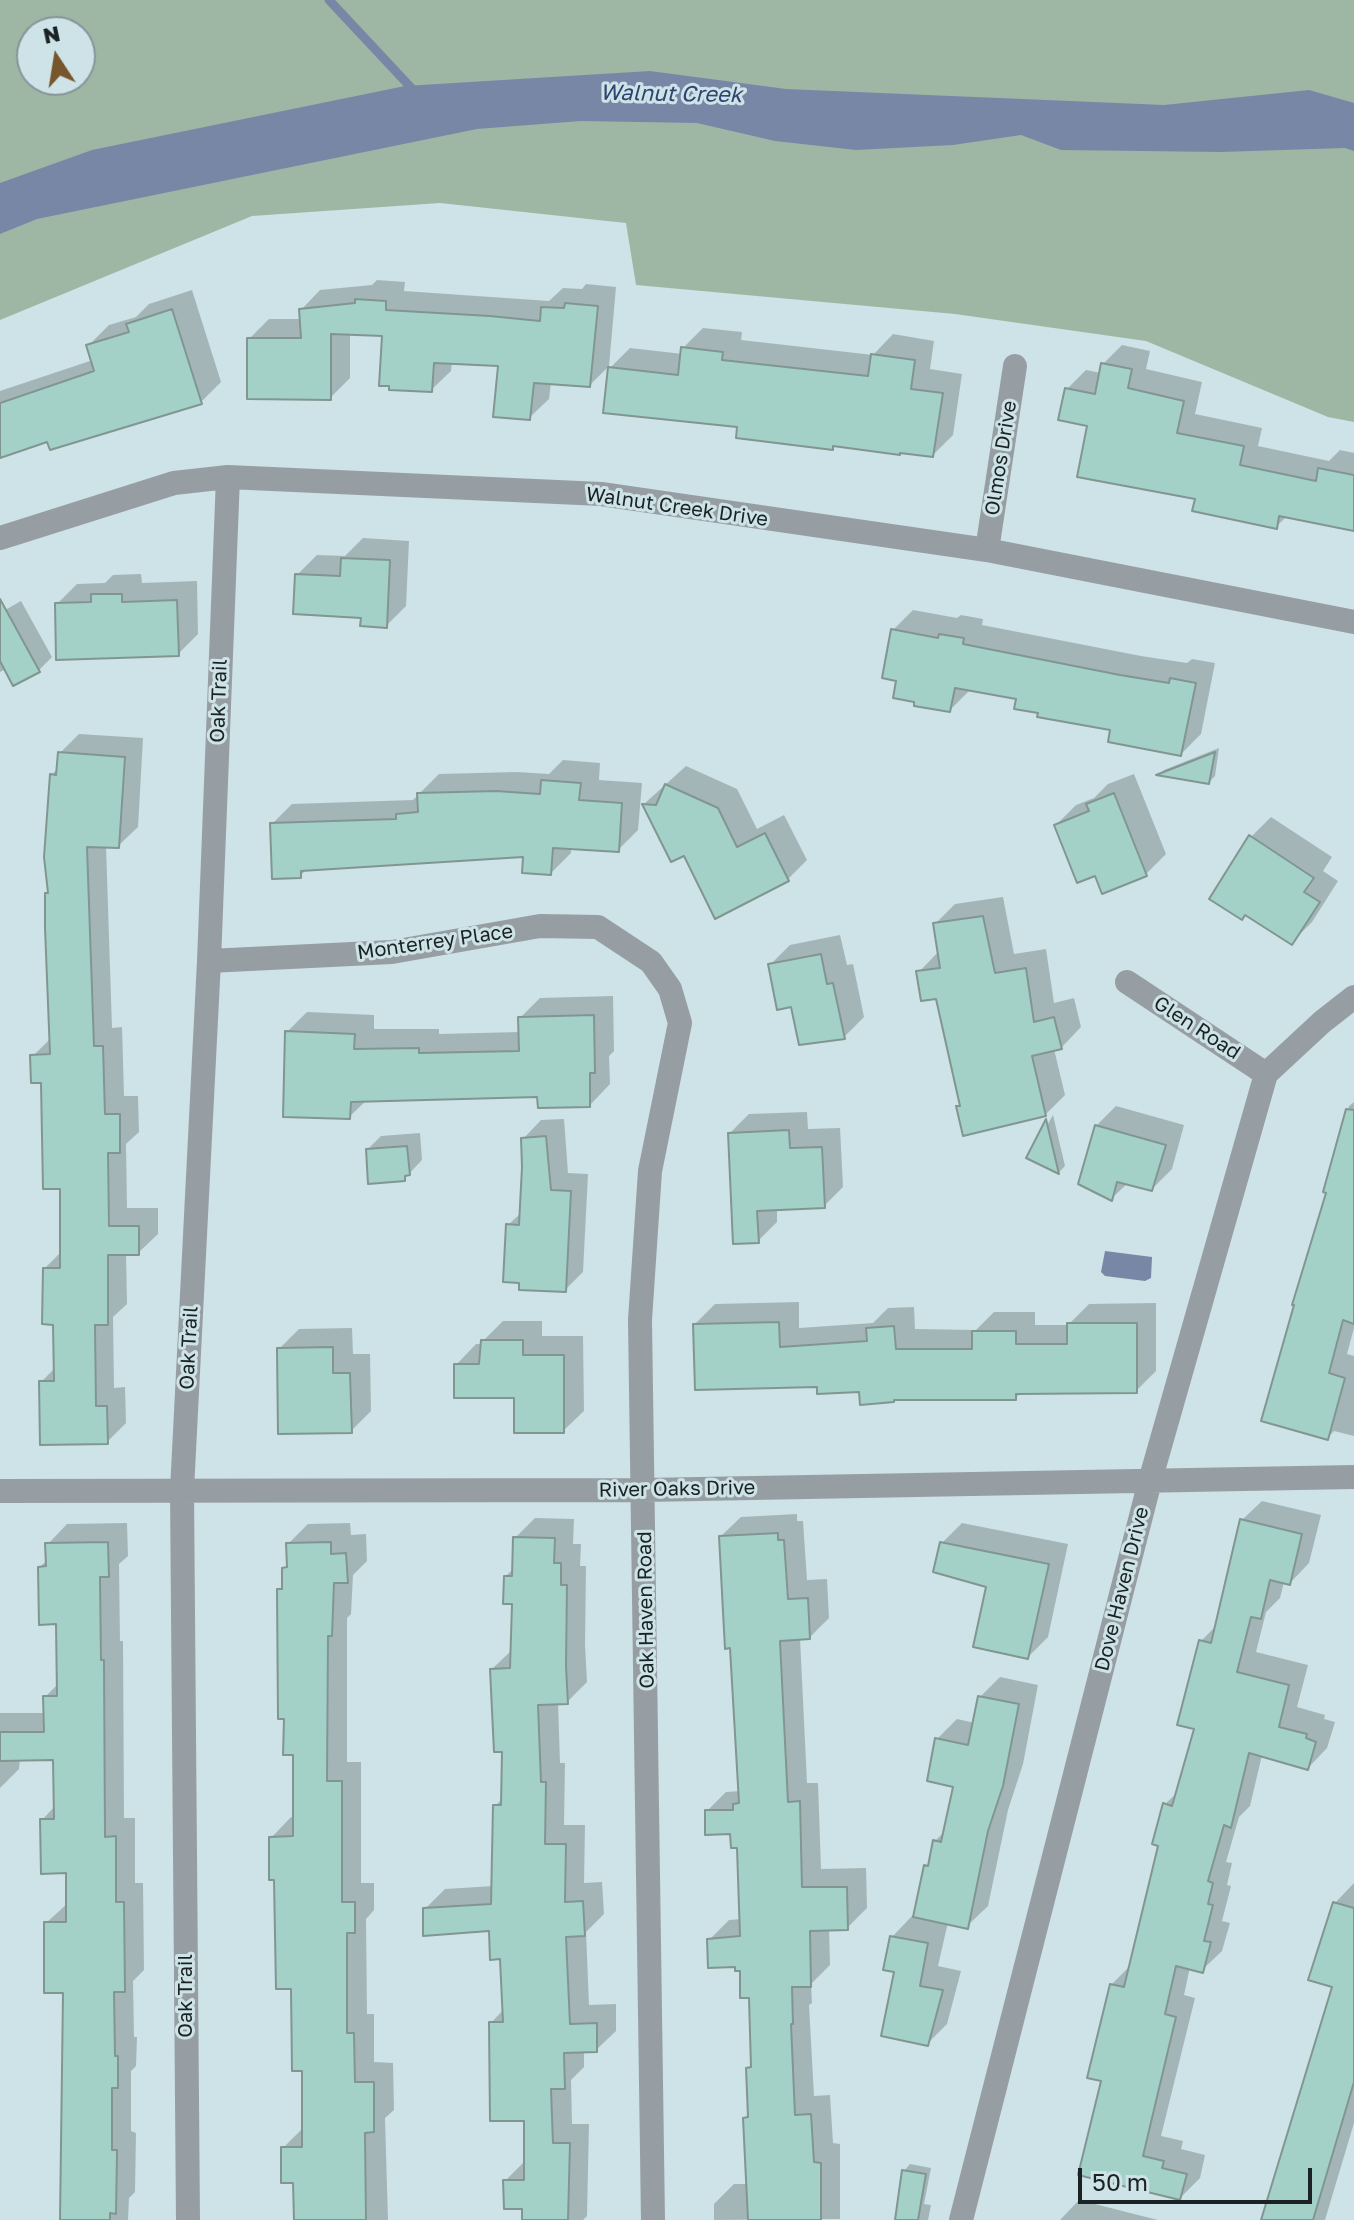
<!DOCTYPE html>
<style>
body{margin:0}
#map{position:relative;width:1354px;height:2220px;overflow:hidden;background:#cde3e7;font-family:"Golos Text",sans-serif}
canvas{display:block}
.north{position:absolute;left:16px;top:16px;width:80px;height:80px;box-sizing:border-box;background:#cde3e7;border:2px solid #859699;border-radius:50%;rotate:348deg;font-size:22px;font-weight:700;line-height:32px;text-align:center;color:#1a2224}
.north::after{content:'';display:block;margin:auto;width:28px;height:36px;background:#77562d;clip-path:polygon(50% 0,100% 100%,50% 72%,0 100%)}
.scale{position:absolute;left:1078px;top:2168px;width:234px;height:36px;box-sizing:border-box;border:4px solid #1a2224;border-top:0;padding-left:10px;font-size:24px;line-height:28px;white-space:nowrap;color:#1a2224;-webkit-text-stroke:6px #cde3e7;paint-order:stroke}
</style>
<div id="map">
<canvas width="1354" height="2220"></canvas>
<div class="north">N</div>
<div class="scale">50 m</div>
</div>
<script>
const g = document.querySelector('canvas').getContext('2d');
g.lineJoin = 'round';
function fillPath(path, color) { g.fillStyle = color; g.fill(path, 'evenodd'); }
const shape = rows => new Path2D(rows.map(r => 'M' + r).join(''));
function trace(path, color, width, dash) { g.strokeStyle = color; g.lineWidth = width; g.lineCap = dash ? 'butt' : 'round'; g.setLineDash(dash || []); g.stroke(path); }
function label(font, color, halo, rows, align = 'center') {
  g.font = font + ' "Golos Text",sans-serif'; g.lineWidth = 6; g.setLineDash([]); g.textBaseline = 'middle'; g.strokeStyle = halo; g.fillStyle = color; for (const [text, x, y, turn = 0] of rows) {
    g.save(); g.translate(x, y); g.rotate((+turn || 0) * Math.PI / 180); g.textAlign = isNaN(turn) ? turn : align; if (halo) g.strokeText(text, 0, 0); g.fillText(text, 0, 0); g.restore();
  }
}
fillPath(shape([
 [0,0,1354,0,1354,422,1328,417,1146,341,955,314,636,285,626,223,440,203,252,216,0,320],
 [32,32,80,32,80,80,32,80]
]), '#9db7a4');
fillPath(shape([
 [650,71,786,89,1164,105,1309,90,1354,103,1354,151,1345,148,1220,152,1061,150,1021,135,953,145,856,150,775,141,697,123,581,121,477,129,37,219,0,234,0,183,92,150,405,86],
 [1105,1251,1152,1257,1151,1278,1145,1281,1105,1276,1101,1272]
]), '#7987a6');
fillPath(shape([
 [377,280,405,282,404,291,549,301,563,288,582,289,586,284,616,287,609,366,590,385,551,382,549,399,529,418,500,364,452,362,451,371,431,390,384,334,350,333,350,378,330,398,249,339,269,319,301,319,301,310,320,290,372,285],
 [192,290,221,382,201,402,48,440,0,456,0,391,93,360,88,346,109,325,136,317,149,304],
 [703,328,742,332,741,340,873,355,893,334,934,341,930,369,962,374,953,435,933,455,835,444,832,447,739,425,610,368,630,348,683,354,683,348],
 [1122,345,1150,351,1146,369,1202,382,1195,414,1262,428,1258,446,1329,461,1340,450,1354,453,1354,529,1287,516,1276,527,1197,498,1090,424,1067,389,1086,370,1101,373,1103,364],
 [363,538,409,541,406,606,386,626,363,616,297,575,317,555,345,556],
 [141,574,142,583,197,581,198,634,178,654,57,604,77,584,105,583,113,575],
 [21,601,52,657,39,670,14,684,6,669,0,672,0,613],
 [913,610,957,618,961,615,983,619,982,625,1141,656,1187,663,1192,659,1215,663,1201,734,1181,754,1112,728,1040,712,1018,698,971,689,950,710,898,679,893,630],
 [79,734,143,738,138,827,118,846,106,846,112,1028,122,1027,124,1096,138,1096,139,1132,126,1144,127,1208,158,1208,158,1234,138,1253,126,1253,127,1304,113,1317,114,1388,125,1387,126,1423,107,1442,41,1382,56,1367,55,1323,45,1268,62,1251,62,1187,43,1081,33,1056,52,1037,47,894,50,891,51,775,59,768,60,753],
 [1219,748,1215,776,1209,782,1160,774,1164,770],
 [563,760,600,763,599,780,642,783,638,830,618,850,571,847,571,853,551,873,525,855,307,869,300,876,272,824,292,804,413,800,439,774,517,772,549,774],
 [686,766,737,789,757,829,784,815,807,860,787,880,684,853,644,804],
 [1134,774,1166,854,1146,874,1096,873,1056,825,1076,805,1094,798,1108,784],
 [1271,817,1332,857,1323,871,1338,881,1312,922,1292,942,1251,837],
 [1003,897,1014,954,1046,949,1054,1003,1074,998,1081,1027,1061,1048,1054,1049,1065,1095,1045,1115,958,1107,962,1104,938,997,919,972,939,951,935,924,955,904],
 [840,935,847,965,853,964,864,1017,844,1037,793,1005,770,965,790,945],
 [613,996,614,1051,609,1056,610,1084,590,1105,539,1095,368,1099,349,1117,287,1032,307,1012,374,1015,374,1029,439,1029,439,1034,520,1032,520,1018,540,998],
 [1354,1102,1354,1328,1347,1354,1354,1356,1354,1436,1334,1431,1327,1438,1264,1420,1337,1194,1326,1191,1349,1106],
 [1116,1106,1184,1125,1172,1169,1152,1189,1128,1183,1112,1198,1096,1126],
 [807,1112,808,1129,840,1128,843,1187,824,1206,777,1208,777,1222,758,1241,730,1133,749,1114],
 [1053,1115,1065,1166,1059,1172,1029,1157],
 [564,1119,568,1173,588,1174,583,1272,565,1290,508,1225,521,1213,523,1139,541,1120],
 [420,1133,422,1160,404,1179,368,1149,381,1136],
 [799,1302,799,1328,873,1323,888,1308,914,1307,915,1329,976,1330,994,1312,1035,1312,1035,1325,1068,1325,1089,1304,1156,1303,1156,1371,1136,1391,1022,1392,1015,1398,861,1390,819,1385,695,1324,715,1304],
 [503,1321,542,1321,542,1336,583,1336,584,1411,563,1431,516,1396,456,1365,476,1344,483,1344,483,1341],
 [352,1328,353,1354,370,1354,371,1411,351,1431,279,1349,299,1329],
 [1262,1501,1321,1515,1309,1563,1290,1583,1284,1582,1280,1598,1266,1612,1256,1652,1308,1665,1297,1707,1325,1715,1324,1719,1335,1722,1327,1748,1308,1768,1262,1755,1250,1806,1239,1817,1226,1862,1232,1863,1227,1885,1231,1886,1222,1921,1230,1923,1222,1951,1202,1970,1190,1967,1184,1995,1195,1998,1161,2136,1183,2141,1181,2149,1205,2155,1200,2178,1180,2198,1080,2174,1103,2080,1111,1985,1132,1964,1161,1844,1165,1804,1178,1792,1196,1728,1201,1641,1218,1624,1242,1520],
 [797,1514,797,1521,803,1521,807,1580,827,1579,829,1618,810,1637,800,1638,807,1783,818,1783,821,1869,866,1868,867,1908,847,1928,829,1928,830,1965,811,1984,812,2003,809,2005,814,2096,830,2095,833,2143,840,2144,840,2219,714,2220,714,2204,734,2184,748,2184,745,2118,750,2114,748,2069,752,2064,750,1996,742,1969,709,1940,729,1920,741,1919,739,1846,732,1832,707,1811,726,1792,741,1791,732,1646,721,1536,741,1517],
 [535,1518,574,1519,573,1544,581,1544,580,1566,586,1566,585,1645,587,1682,567,1702,558,1702,560,1763,565,1763,564,1825,585,1825,584,1883,602,1882,604,1914,586,1932,589,2005,616,2004,616,2031,596,2050,584,2051,584,2067,571,2080,572,2124,589,2124,587,2216,583,2220,524,2220,524,2207,505,2181,526,2160,526,2119,491,2023,504,2009,502,1957,491,1929,425,1909,445,1889,494,1886,495,1806,503,1798,504,1750,492,1669,513,1649,514,1602,506,1576,514,1568,515,1538],
 [127,1523,128,1556,119,1564,120,1641,123,1641,124,1818,135,1818,135,1883,143,1883,144,1970,133,1981,134,2037,137,2037,136,2066,131,2071,131,2131,136,2133,135,2192,129,2198,128,2220,62,2220,65,1991,46,1923,68,1903,68,1871,42,1820,56,1805,55,1758,20,1759,19,1769,0,1788,0,1713,46,1713,45,1697,59,1683,58,1622,40,1567,48,1559,48,1544,67,1524],
 [350,1523,351,1535,366,1534,367,1561,353,1575,351,1614,347,1618,347,1762,361,1762,361,1883,374,1883,374,1910,366,1919,367,2014,374,2014,374,2062,393,2063,394,2110,385,2118,388,2220,296,2220,295,2181,283,2148,304,2127,304,2069,271,1838,291,1817,295,1817,295,1753,279,1590,284,1584,284,1568,289,1564,288,1544,308,1524],
 [962,1523,1068,1544,1048,1637,1028,1657,988,1585,942,1543],
 [1000,1677,1038,1685,1023,1764,1008,1810,988,1906,967,1926,948,1922,938,1966,961,1971,947,2024,927,2044,896,1971,892,1937,912,1916,915,1917,926,1866,931,1862,935,1841,945,1831,955,1785,937,1739,957,1719,975,1723,980,1697],
 [1354,1883,1354,2123,1325,2220,1261,2220,1334,1986,1335,1903],
 [910,2164,931,2168,924,2204,931,2205,928,2220,897,2220,904,2171],
 [1079,2200,1158,2220,1060,2220]
]), '#0003');
trace(shape([
 [329,0,417,94]
]), '#7987a6', 9);
const building = shape([
 [355,299,386,301,386,310,490,316,540,321,541,307,564,308,565,303,598,306,590,387,534,383,530,420,493,417,498,366,434,363,432,392,389,390,389,386,379,386,382,336,331,334,331,400,247,399,247,338,301,338,299,309,355,303,355,299],
 [172,309,202,404,50,450,47,442,0,458,0,403,94,371,86,345,129,332,126,324,172,309],
 [681,347,723,352,722,360,868,376,871,354,915,360,911,389,943,393,933,457,900,453,900,455,833,446,833,450,736,438,737,427,603,413,608,367,678,375,681,347],
 [1101,363,1132,369,1128,388,1184,401,1177,433,1244,446,1240,465,1316,481,1318,468,1354,475,1354,531,1279,516,1277,529,1192,511,1195,499,1077,477,1087,426,1058,420,1065,388,1095,394,1101,363],
 [341,558,390,560,387,628,360,626,361,618,293,614,295,574,340,576,341,558],
 [91,594,122,594,122,602,177,600,179,656,56,660,55,603,91,602,91,594],
 [0,599,40,672,13,686,0,661,0,599],
 [891,629,938,638,939,634,964,638,963,644,1120,675,1169,683,1170,678,1196,683,1181,756,1108,742,1110,730,1037,717,1038,713,1014,709,1016,699,955,688,950,712,914,706,914,702,893,698,896,681,882,678,891,629],
 [58,752,125,757,119,848,87,847,94,1046,103,1046,105,1114,120,1114,120,1153,108,1153,109,1226,139,1226,139,1255,108,1255,108,1325,95,1325,96,1406,107,1406,108,1444,40,1445,39,1381,54,1381,53,1325,42,1324,43,1268,60,1268,60,1189,43,1189,41,1083,31,1083,30,1055,50,1054,45,928,45,893,48,893,44,857,50,774,56,775,58,752],
 [1215,752,1209,784,1156,775,1215,752],
 [541,780,581,783,579,800,622,803,619,852,553,848,551,875,522,873,523,857,301,871,301,878,272,879,270,823,396,819,396,814,418,812,417,793,496,791,540,794,541,780],
 [665,784,718,808,737,847,765,833,789,881,715,919,684,856,671,862,642,804,656,805,665,784],
 [1114,793,1147,876,1102,894,1095,876,1077,883,1054,825,1089,811,1086,804,1114,793],
 [1249,835,1314,878,1304,892,1320,902,1292,945,1245,915,1242,920,1209,899,1249,835],
 [983,916,995,973,1026,968,1034,1022,1054,1017,1062,1049,1032,1056,1046,1116,963,1136,956,1106,960,1106,936,999,921,1001,916,971,940,968,933,923,983,916],
 [821,954,827,984,833,983,845,1039,799,1045,791,1007,777,1010,768,964,821,954],
 [594,1015,595,1073,590,1073,590,1107,538,1108,537,1097,351,1102,350,1119,283,1117,285,1031,355,1034,354,1049,419,1048,419,1053,519,1051,518,1017,594,1015],
 [1346,1109,1354,1110,1354,1324,1343,1320,1329,1373,1345,1378,1328,1440,1261,1421,1294,1305,1292,1305,1326,1193,1323,1192,1346,1109],
 [1046,1119,1059,1174,1026,1158,1046,1119],
 [1095,1125,1166,1145,1152,1191,1117,1182,1112,1201,1078,1184,1095,1125],
 [789,1130,790,1148,822,1147,825,1208,757,1211,759,1243,733,1244,728,1133,789,1130],
 [546,1136,551,1190,571,1191,566,1292,519,1290,519,1283,503,1282,506,1224,519,1225,522,1167,521,1138,546,1136],
 [407,1146,410,1175,405,1176,405,1181,368,1184,366,1149,407,1146],
 [779,1322,780,1347,867,1341,866,1328,894,1326,896,1349,972,1349,972,1331,1016,1331,1016,1344,1067,1344,1067,1323,1137,1323,1137,1393,1016,1394,1016,1400,894,1400,894,1402,860,1405,859,1392,817,1394,817,1387,695,1390,693,1324,779,1322],
 [481,1340,523,1340,523,1355,564,1355,564,1433,514,1433,514,1398,454,1398,454,1364,479,1364,481,1340],
 [333,1347,333,1373,350,1373,352,1433,278,1434,277,1348,333,1347],
 [1240,1519,1302,1534,1290,1585,1270,1580,1261,1619,1251,1617,1237,1672,1289,1685,1279,1727,1307,1734,1306,1738,1316,1742,1308,1770,1249,1753,1231,1828,1224,1825,1208,1881,1213,1883,1208,1904,1213,1905,1204,1941,1211,1942,1203,1973,1176,1966,1165,2014,1176,2017,1143,2156,1164,2161,1162,2168,1187,2174,1180,2200,1078,2175,1101,2081,1087,2078,1110,1984,1124,1987,1158,1846,1152,1844,1163,1803,1172,1806,1194,1729,1177,1725,1199,1640,1211,1643,1240,1519],
 [778,1533,778,1540,784,1540,788,1599,808,1598,810,1639,780,1641,788,1802,800,1801,802,1887,847,1887,848,1930,810,1931,811,1987,792,1987,793,2024,791,2024,795,2115,811,2114,814,2162,821,2163,821,2220,748,2220,743,2118,748,2117,746,2068,751,2067,749,1998,740,1998,740,1971,735,1971,735,1967,708,1968,707,1939,740,1936,737,1848,731,1848,730,1834,705,1835,705,1810,733,1810,733,1804,739,1803,730,1648,725,1649,719,1536,778,1533],
 [513,1537,555,1538,554,1563,561,1563,561,1585,567,1585,566,1666,568,1704,538,1705,541,1782,546,1782,545,1844,566,1844,565,1902,583,1901,585,1936,566,1937,570,2024,597,2023,597,2052,564,2053,565,2089,551,2089,553,2143,570,2143,568,2220,522,2220,522,2209,504,2209,503,2180,524,2180,524,2121,490,2121,489,2022,503,2022,500,1959,490,1960,489,1931,423,1936,423,1908,491,1904,493,1805,501,1805,502,1752,494,1752,490,1669,510,1668,512,1604,503,1604,504,1576,512,1576,513,1537],
 [108,1542,109,1577,100,1577,101,1660,104,1660,105,1837,116,1836,116,1902,124,1902,125,1992,114,1992,115,2056,118,2056,118,2088,112,2088,112,2150,117,2150,117,2154,116,2214,110,2213,110,2220,60,2220,63,1993,44,1993,44,1922,66,1922,66,1873,41,1874,40,1819,54,1819,53,1760,0,1761,0,1732,44,1732,43,1696,57,1696,56,1624,39,1625,38,1567,46,1566,45,1543,108,1542],
 [331,1542,331,1554,346,1553,348,1583,334,1583,332,1636,328,1636,327,1781,342,1781,342,1902,355,1902,355,1933,347,1933,347,2033,354,2033,355,2082,374,2082,374,2132,365,2133,366,2220,294,2220,293,2183,281,2183,281,2147,302,2147,302,2071,292,2071,291,1989,276,1989,274,1880,269,1880,269,1837,293,1836,293,1755,283,1755,284,1719,278,1719,277,1589,282,1589,282,1568,287,1567,286,1543,331,1542],
 [940,1542,1049,1564,1028,1659,973,1647,986,1587,933,1572,940,1542],
 [978,1696,1019,1704,1003,1786,988,1831,968,1929,913,1917,924,1865,928,1866,933,1840,941,1842,953,1787,927,1781,935,1738,968,1745,978,1696],
 [1333,1902,1354,1908,1354,2082,1313,2220,1261,2220,1332,1987,1308,1980,1333,1902],
 [890,1936,928,1943,920,1986,943,1990,928,2046,881,2036,894,1972,883,1970,890,1936],
 [902,2170,926,2174,918,2220,895,2220,902,2170]
]);
fillPath(building, '#a3d1c8');
trace(building, '#819691', 2);
trace(shape([
 [0,538,174,483,228,477,601,494,987,550,1354,622],
 [987,550,1015,366],
 [209,961,392,952,540,926,598,927,651,962,670,989,680,1023,650,1171,640,1320,653,2220],
 [1127,982,1266,1074],
 [0,1491,644,1490,1354,1477],
 [188,2220,182,1490,209,961,228,477],
 [961,2220,1150,1481,1266,1074,1322,1022,1354,997]
]), '#979ea3', 24);
label('20px', '#1a2224', '#cde3e7', [
 ["Olmos Drive",1001,458,-81],
 ["Walnut Creek Drive",677,507,8],
 ["Oak Trail",219,701,-88],
 ["Monterrey Place",435,942,-8],
 ["Glen Road",1197,1028,33],
 ["Oak Trail",189,1348,-87],
 ["River Oaks Drive",677,1489,-1],
 ["Dove Haven Drive",1122,1589,-76],
 ["Oak Haven Road",646,1610,-91],
 ["Oak Trail",186,1996,-90]
]);
label('italic 22px', '#314471', '#cde3e7', [
 ["Walnut Creek",671,94,1]
]);
</script>
